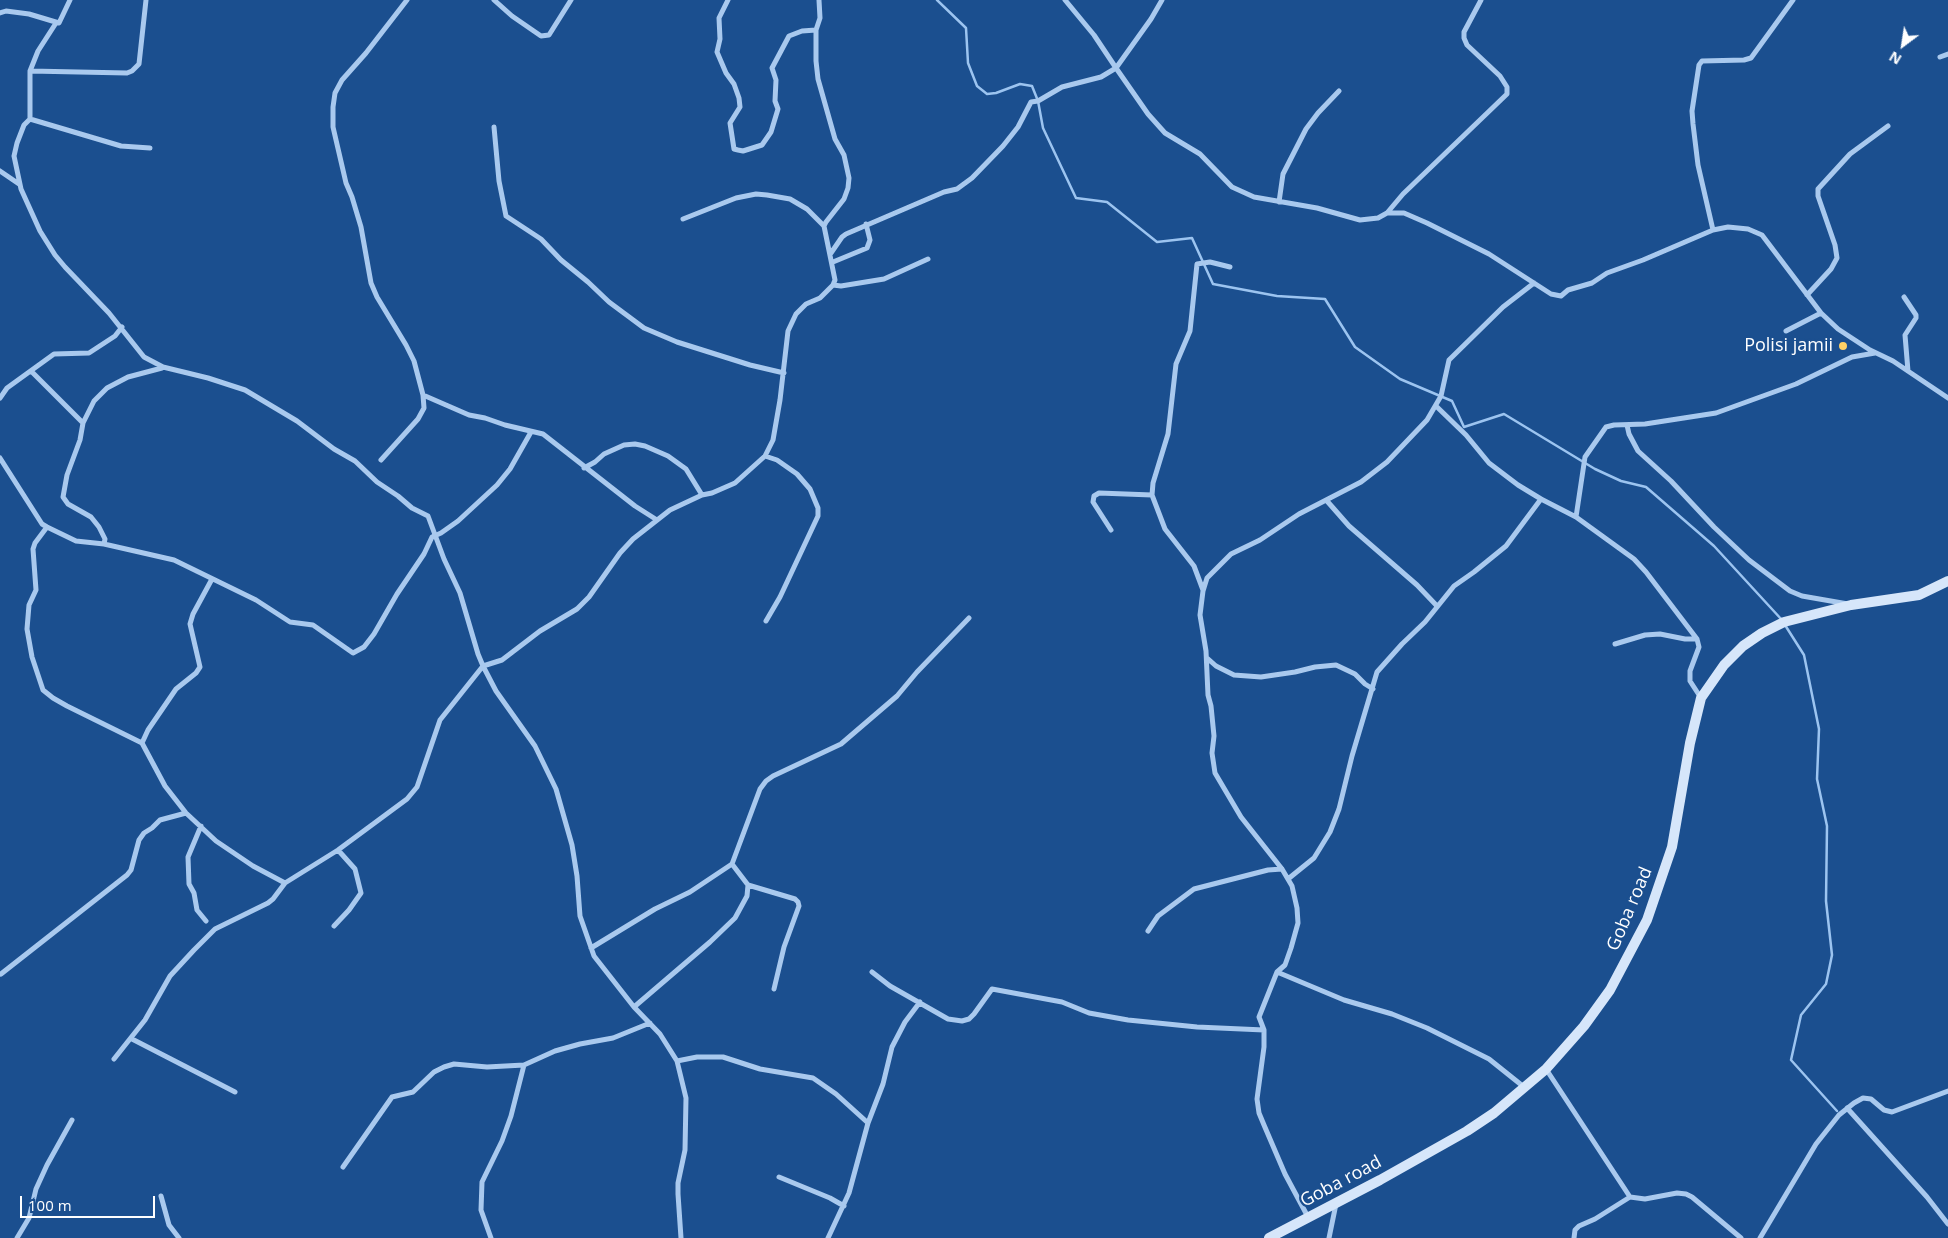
<!DOCTYPE html>
<style>
body{margin:0}
#map{position:relative;width:1948px;height:1238px;overflow:hidden;background:#1b4f8f;font-family:"Open Sans",sans-serif}
canvas{display:block}
.north{position:absolute;left:1878px;top:20px;width:50px;height:50px;-webkit-text-stroke:4px #1b4f8f;paint-order:stroke;rotate:211deg;font-size:14px;font-weight:700;line-height:20px;text-align:center;color:#fff}
.north::after{content:'';display:block;margin:auto;width:18px;height:22px;background:#fff;clip-path:polygon(50% 0,100% 100%,50% 72%,0 100%)}
.scale{position:absolute;left:20px;top:1196px;width:135px;height:22px;box-sizing:border-box;border:2px solid #fff;border-top:0;padding-left:6px;font-size:15px;line-height:18px;white-space:nowrap;color:#fff;-webkit-text-stroke:4px #1b4f8f;paint-order:stroke}
</style>
<div id="map">
<canvas width="1948" height="1238"></canvas>
<div class="north">N</div>
<div class="scale">100 m</div>
</div>
<script>
const g = document.querySelector('canvas').getContext('2d');
g.lineJoin = 'round';
const shape = rows => new Path2D(rows.map(r => 'M' + r).join(''));
function trace(path, color, width, dash) { g.strokeStyle = color; g.lineWidth = width; g.lineCap = dash ? 'butt' : 'round'; g.setLineDash(dash || []); g.stroke(path); }
function label(font, color, halo, rows, align = 'center') {
  g.font = font + ' "Open Sans",sans-serif'; g.lineWidth = 4.5; g.setLineDash([]); g.textBaseline = 'middle'; g.strokeStyle = halo; g.fillStyle = color; for (const [text, x, y, turn = 0] of rows) {
    g.save(); g.translate(x, y); g.rotate((+turn || 0) * Math.PI / 180); g.textAlign = isNaN(turn) ? turn : align; if (halo) g.strokeText(text, 0, 0); g.fillText(text, 0, 0); g.restore();
  }
}
trace(shape([
 [937,0,966,28,968,63,977,86,987,94,996,93,1020,84,1032,86,1038,101,1043,128,1076,198,1107,202,1157,242,1192,238,1213,284,1277,296,1325,299,1355,347,1400,379,1452,401,1464,427,1504,414,1595,469,1621,481,1646,487,1714,546,1782,620],
 [1785,625,1804,655,1819,729,1817,779,1827,826,1826,901,1832,955,1826,984,1801,1015,1791,1060,1837,1111]
]), '#9cc4f0', 2.5);
trace(shape([
 [494,0,512,16,541,36,549,35,571,0],
 [728,0,719,18,720,39,717,52,726,73,734,84,739,98,740,107,730,123,734,149,738,150,743,151,762,145,771,132,778,109,775,101,776,80,772,68,789,36,802,31,816,30],
 [1162,0,1151,19,1116,68,1148,114,1165,133,1200,154,1232,187,1254,197,1317,208,1360,220,1378,218,1387,213,1404,213,1427,223,1489,254,1551,294,1561,296,1568,290,1592,283,1607,273,1643,260,1713,230,1728,227,1748,229,1762,235,1821,313,1838,329,1870,350,1893,361,1948,398],
 [0,13,6,11,29,14,59,23,70,0],
 [1940,57,1948,54],
 [30,71,127,73,132,71,139,64,146,0],
 [30,119,30,71,38,51,56,23],
 [494,127,499,181,506,216,541,239,561,260,588,282,609,302,644,328,677,342,750,365,784,373],
 [150,148,121,146,30,119,24,125,17,143,14,156,21,189,40,231,55,255,65,267,109,313,144,357,163,367,208,378,245,390,297,421,334,449,355,461,377,482,398,496,412,508,428,516,444,559,460,593,478,654,483,666,496,691,535,746,556,789,572,845,577,876,580,916,594,956,634,1007,660,1034,677,1061,686,1098,685,1150,678,1183,678,1194,681,1238],
 [0,171,19,184],
 [1279,202,1283,174,1306,129,1318,113,1339,91],
 [1387,213,1403,194,1507,94,1507,87,1500,76,1467,45,1464,38,1464,32,1481,0],
 [683,219,736,198,756,194,767,195,790,199,807,209,824,226],
 [1713,230,1698,165,1693,124,1692,111,1699,65,1702,61,1744,60,1751,58,1793,0],
 [831,253,842,237,846,234,944,192,957,189,972,178,1003,146,1018,127,1031,102,1038,101,1062,87,1101,77,1116,68,1094,35,1065,0],
 [833,262,867,248,870,240,866,224],
 [833,285,841,286,884,279,928,259],
 [1807,295,1831,269,1837,258,1835,245,1818,196,1818,189,1850,154,1888,126],
 [1904,297,1916,315,1916,318,1905,335,1908,371],
 [1786,331,1821,313],
 [31,371,83,423,80,440,67,475,63,497,68,504,91,517,99,527,105,539,104,544],
 [423,395,469,415,485,418,505,425,543,434,635,506,657,520],
 [0,398,7,388,54,354,89,353,115,336,122,327],
 [1436,406,1466,435,1489,463,1518,485,1541,499],
 [83,423,94,401,107,388,128,377,162,368],
 [1627,425,1629,434,1638,451,1671,481,1714,527,1749,560,1790,591,1802,596,1848,604],
 [765,456,777,460,797,474,810,489,818,508,818,516,780,597,766,621],
 [0,458,42,524,47,527,76,541,104,544,174,560,256,600,290,622,313,625,353,653,364,647,374,634,397,594,424,554,432,537,441,533,458,521,497,485,510,469,531,432],
 [381,460,418,419,424,408,423,395,414,361,406,345,377,297,371,283,361,227,352,197,346,183,333,127,333,107,335,93,342,80,366,53,407,0],
 [584,468,595,462,604,454,624,445,635,444,645,446,668,456,686,469,702,495],
 [1327,501,1349,526,1417,585,1437,606],
 [1576,517,1585,457,1606,427,1614,425,1645,424,1716,413,1796,384,1852,357,1875,353],
 [47,527,35,543,33,549,36,590,29,605,27,629,32,657,43,690,53,698,67,706,142,743],
 [1111,530,1093,502,1094,496,1099,493,1152,495],
 [212,579,193,614,190,624,200,667,196,673,176,689,148,730,142,743,165,786,186,813,216,841,253,866,285,883],
 [1203,590,1194,566,1165,529,1152,495,1153,483,1168,434,1176,364,1190,331,1197,264,1210,262,1230,267],
 [1615,644,1645,635,1660,634,1685,639,1697,639],
 [1207,658,1216,666,1234,675,1261,677,1295,672,1315,667,1336,665,1355,674,1365,684,1373,689],
 [201,826,188,857,189,884,194,893,197,910,206,921],
 [1288,879,1314,858,1330,832,1339,809,1352,756,1377,672,1402,644,1425,622,1454,586,1474,572,1506,546,1541,499,1576,517,1634,559,1646,572,1697,639,1699,647,1690,671,1690,681,1701,698],
 [748,885,795,899,798,902,799,906,784,947,774,989],
 [334,926,349,910,361,893,355,869,338,850],
 [1148,931,1158,916,1194,889,1268,870,1282,869],
 [591,948,655,909,690,892,732,864,760,789,766,781,773,776,841,744,897,696,917,672,969,618],
 [872,972,890,986,948,1019,962,1021,969,1019,974,1014,992,989,1062,1002,1089,1013,1128,1020,1197,1027,1264,1030],
 [1277,972,1344,1000,1392,1014,1427,1028,1489,1059,1524,1087],
 [1,974,127,875,131,870,139,840,144,833,152,828,160,820,186,813],
 [634,1007,710,942,735,918,747,896,748,885,732,864],
 [132,1039,235,1092],
 [114,1059,145,1020,170,976,194,950,215,929,268,903,273,899,285,883,338,850,407,799,417,787,440,720,483,666,502,660,540,631,577,609,589,597,620,553,633,539,670,510,702,495,712,493,735,483,765,456,773,440,780,400,788,331,796,314,806,304,820,298,833,285,835,280,824,226,826,222,844,199,848,188,849,178,844,155,835,139,818,79,816,61,816,30,820,18,819,0],
 [677,1061,697,1057,723,1057,760,1069,813,1078,836,1094,868,1123],
 [1546,1069,1630,1197,1645,1199,1677,1193,1686,1194,1692,1197,1741,1238],
 [1847,1108,1927,1197,1948,1224],
 [343,1167,392,1097,413,1092,434,1072,444,1067,454,1064,487,1067,524,1065,555,1051,580,1044,613,1038,650,1023],
 [779,1177,830,1198,844,1206],
 [161,1196,169,1225,179,1238],
 [1308,1217,1285,1174,1264,1125,1259,1113,1257,1099,1264,1047,1264,1030,1259,1017,1277,972,1285,965,1291,948,1298,923,1297,908,1292,886,1282,869,1241,817,1215,773,1212,753,1214,736,1211,706,1208,695,1206,651,1200,615,1203,591,1207,578,1231,554,1260,540,1299,514,1361,482,1387,462,1427,420,1441,396,1449,360,1503,307,1534,283],
 [17,1238,29,1218,36,1189,47,1165,72,1120],
 [491,1238,481,1210,482,1182,502,1141,511,1116,524,1065],
 [828,1238,849,1193,868,1123,883,1084,892,1047,905,1022,920,1002],
 [1329,1238,1336,1204],
 [1574,1238,1575,1230,1579,1226,1595,1219,1630,1197],
 [1760,1238,1816,1144,1839,1115,1854,1103,1863,1098,1871,1099,1884,1110,1892,1112,1948,1091]
]), '#a9c9ee', 5);
trace(shape([
 [1269,1238,1380,1180,1467,1131,1494,1113,1546,1069,1584,1026,1610,990,1647,920,1672,847,1690,743,1701,698,1724,665,1743,646,1762,633,1784,622,1851,605,1919,595,1948,581]
]), '#d6e6fa', 10);
for (const [x, y, r, color] of [
 [1843,346,5,"#ffd166"]
]) { const dot = new Path2D(); dot.arc(x, y, r, 0, 2 * Math.PI); g.fillStyle = color; g.fill(dot); trace(dot, '#1b4f8f', 2); }
label('18px', '#fff', '#1b4f8f', [
 ["Polisi jamii",1833,346]
], 'right');
label('18px', '#fff', '#1b4f8f', [
 ["Goba road",1630,909,-67],
 ["Goba road",1341,1182,-28]
]);
</script>
